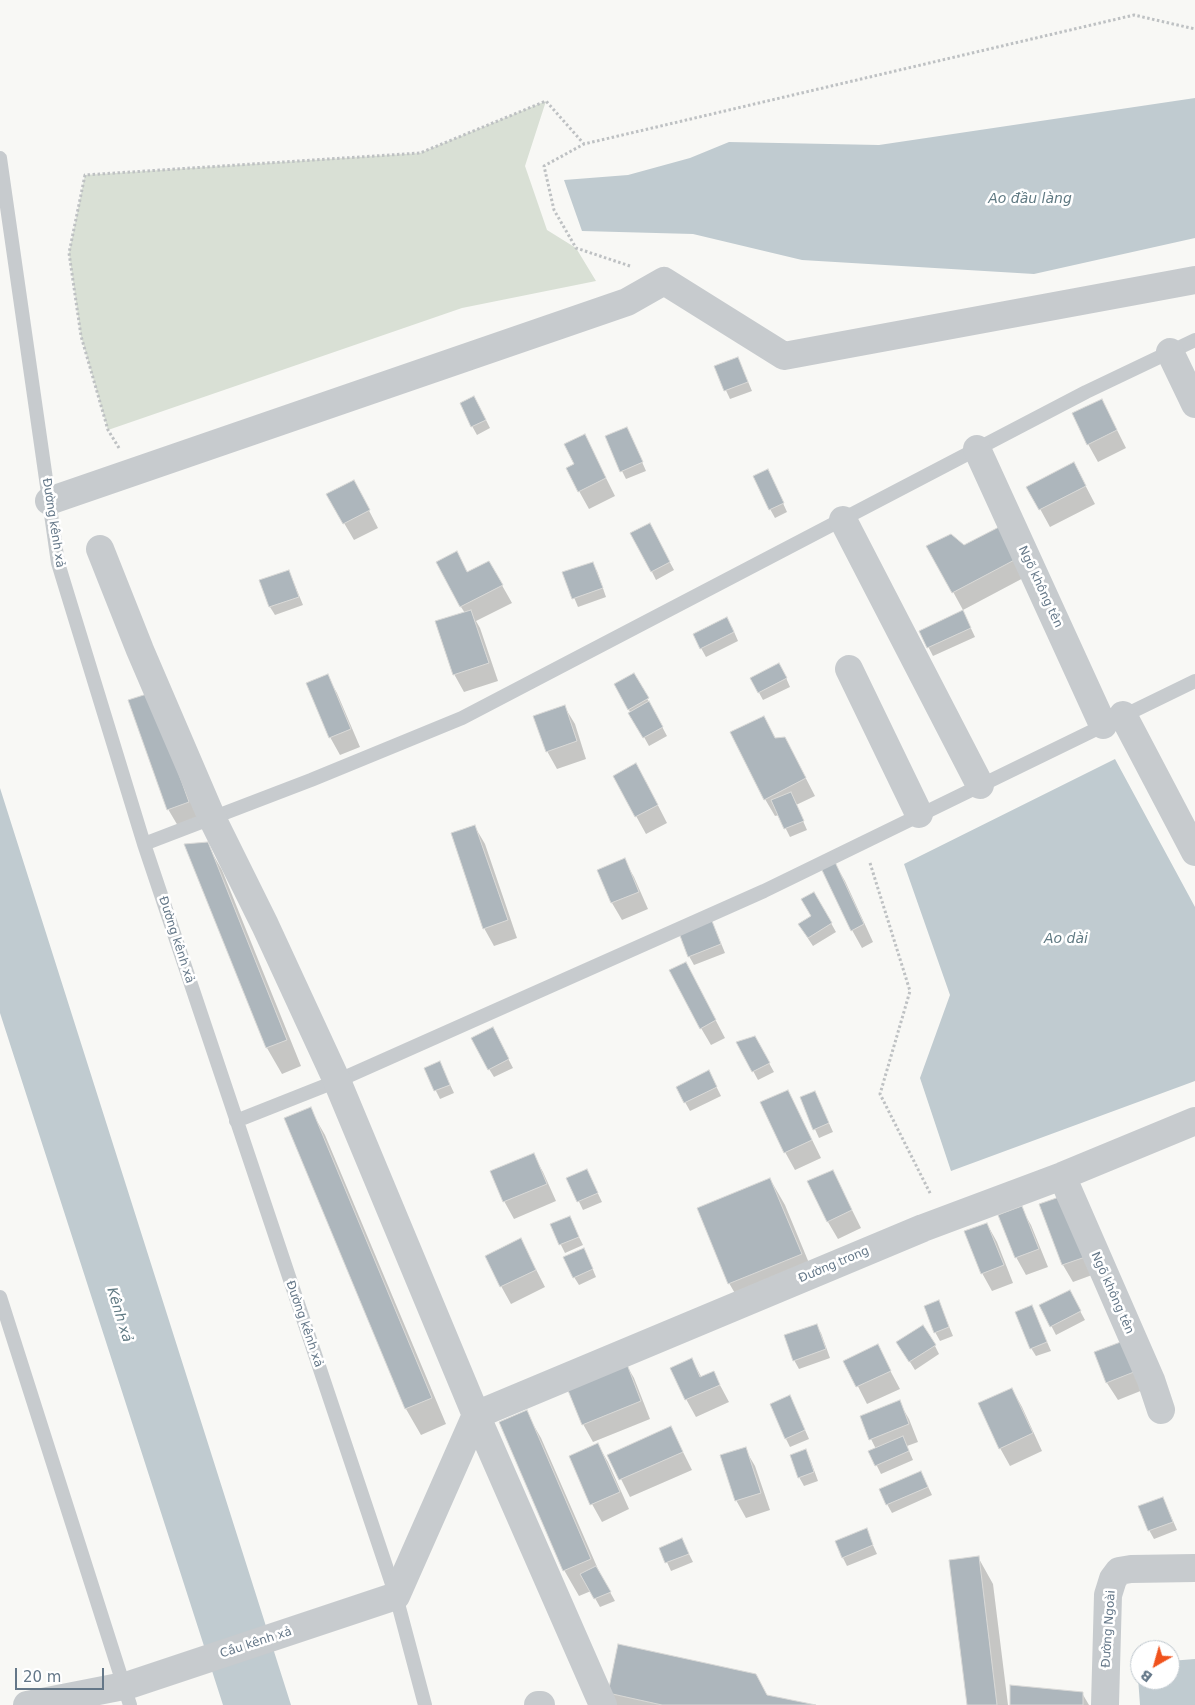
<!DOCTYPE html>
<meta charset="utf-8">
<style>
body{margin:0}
#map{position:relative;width:1195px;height:1705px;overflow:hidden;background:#f8f8f5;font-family:"DejaVu Sans",sans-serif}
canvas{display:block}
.north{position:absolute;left:1130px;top:1640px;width:50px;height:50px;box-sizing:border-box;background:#fff;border:1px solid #c1c9cf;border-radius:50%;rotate:218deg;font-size:14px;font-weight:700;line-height:20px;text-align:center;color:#647788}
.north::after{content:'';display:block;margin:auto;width:18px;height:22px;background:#f0521c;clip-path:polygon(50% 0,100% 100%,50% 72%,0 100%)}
.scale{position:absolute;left:15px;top:1668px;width:89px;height:22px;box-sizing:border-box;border:2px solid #647788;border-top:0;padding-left:6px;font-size:15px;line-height:18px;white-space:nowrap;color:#647788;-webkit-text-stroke:4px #fff;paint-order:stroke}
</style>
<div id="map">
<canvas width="1195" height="1705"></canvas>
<div class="north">B</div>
<div class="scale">20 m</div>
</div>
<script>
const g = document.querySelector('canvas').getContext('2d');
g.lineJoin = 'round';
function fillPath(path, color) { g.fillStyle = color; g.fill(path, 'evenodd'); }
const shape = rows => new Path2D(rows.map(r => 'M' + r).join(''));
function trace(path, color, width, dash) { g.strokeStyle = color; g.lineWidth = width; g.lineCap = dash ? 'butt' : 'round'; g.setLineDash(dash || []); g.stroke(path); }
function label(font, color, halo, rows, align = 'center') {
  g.font = font + ' "DejaVu Sans",sans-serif'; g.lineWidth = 5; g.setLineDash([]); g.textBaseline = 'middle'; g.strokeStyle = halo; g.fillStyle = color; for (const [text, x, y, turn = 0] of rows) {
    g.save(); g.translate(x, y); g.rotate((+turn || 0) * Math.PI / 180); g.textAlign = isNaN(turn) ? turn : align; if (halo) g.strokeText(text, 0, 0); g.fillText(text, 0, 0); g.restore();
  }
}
fillPath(shape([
 [546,101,525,166,547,230,576,248,596,281,462,308,108,430,81,336,69,253,85,175,420,153]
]), '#d9e0d5');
fillPath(shape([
 [1195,98,1195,238,1034,274,802,260,693,234,582,231,564,180,628,175,690,158,729,142,879,145],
 [1115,759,1195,907,1195,1081,951,1171,920,1078,950,995,904,864],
 [0,788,291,1705,223,1705,0,1013],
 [1195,1659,1195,1705,1140,1705,1137,1664,1140,1664,1140,1680,1170,1680,1170,1661]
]), '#c0cbd0');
fillPath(shape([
 [738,358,752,391,730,399,715,367],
 [1102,400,1126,448,1098,462,1088,444],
 [479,406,490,428,477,435,472,426],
 [627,428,646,471,626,479,622,471],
 [585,436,615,496,589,509,579,491],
 [772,479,787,512,775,518,770,509],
 [1083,481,1095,504,1050,527,1028,487],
 [363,499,378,528,354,540,344,523],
 [1002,527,1029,575,963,610,928,546,964,546],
 [654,533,674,570,656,580,652,572],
 [456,553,468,573,499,580,512,603,476,621,480,628,498,681,464,692,454,674,465,613,461,607],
 [592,563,597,571,606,597,578,607,564,573],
 [289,571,303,605,275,615,270,607,261,581],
 [967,620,975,637,933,656,920,631],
 [732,627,738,641,706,657,701,648],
 [784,673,790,687,763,700,751,678],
 [634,674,667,736,649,746,615,685],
 [327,676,337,693,360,747,340,755,330,737,308,684],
 [150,694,198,819,178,826,168,809],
 [564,706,575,724,586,759,557,769,547,751],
 [764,718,776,739,785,738,815,796,796,805,807,830,790,837,779,815,775,816,765,799],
 [614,776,646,782,667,823,646,834],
 [475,827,485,844,517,938,494,946,484,928],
 [207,844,222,870,301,1066,282,1074,267,1048,186,845],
 [624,860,634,877,648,909,622,920,612,903,599,870],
 [835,864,845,881,873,942,862,948,852,930],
 [814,893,836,932,813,946,799,925,813,917],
 [716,931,725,953,694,965,689,956],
 [695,981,725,1038,711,1045,701,1028],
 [497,1037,513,1068,494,1077,489,1069],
 [755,1038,774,1072,758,1080,738,1043],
 [440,1063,454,1093,440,1099,425,1069],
 [713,1080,721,1096,690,1111,677,1088],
 [788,1091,821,1158,795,1170,785,1152],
 [815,1092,833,1132,819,1138,801,1098],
 [310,1109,325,1135,446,1424,421,1435,406,1409],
 [533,1154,543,1172,556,1201,514,1219,504,1201],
 [833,1172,861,1228,838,1239,828,1222],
 [568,1179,591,1179,602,1202,583,1210],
 [770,1179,785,1205,816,1280,744,1309,729,1283],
 [1041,1205,1103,1271,1073,1282,1063,1265],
 [1021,1208,1031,1225,1048,1267,1026,1275,1016,1257],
 [569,1217,583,1245,565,1253,551,1225],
 [987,1224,997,1242,1013,1283,992,1291,982,1273],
 [521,1240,545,1287,511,1304,501,1286],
 [588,1258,596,1277,579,1285,574,1277],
 [1074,1300,1085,1320,1056,1335,1041,1306],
 [939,1302,953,1336,940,1341,935,1332],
 [1032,1307,1051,1351,1036,1356,1031,1348],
 [816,1325,821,1333,830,1358,799,1369,794,1360],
 [1126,1341,1148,1388,1118,1400,1107,1383,1096,1353],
 [877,1346,900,1389,867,1404,845,1361],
 [935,1346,939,1354,915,1370,903,1351],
 [692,1360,702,1378,713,1372,729,1402,696,1417,686,1399],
 [624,1361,634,1378,650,1419,593,1442,583,1424],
 [1012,1389,1022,1407,1042,1451,1010,1466,1000,1448],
 [899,1402,909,1419,918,1442,907,1446,913,1460,881,1474,870,1452,876,1449,871,1439],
 [794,1405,809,1439,790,1447,786,1439],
 [526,1412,541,1438,601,1576,615,1601,600,1607,591,1591,579,1596,564,1570],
 [671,1428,692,1470,630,1497,609,1455],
 [598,1445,608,1462,629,1509,602,1522,592,1504],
 [745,1449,755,1466,770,1510,746,1518,736,1500],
 [805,1450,810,1459,818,1481,804,1486,799,1477],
 [921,1472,932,1495,892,1513,887,1504],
 [1163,1498,1177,1530,1154,1539,1149,1530],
 [866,1530,877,1554,847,1566,843,1558],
 [682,1540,693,1562,671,1571,661,1549],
 [978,1557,993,1584,1008,1705,968,1705],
 [610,1693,767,1696,810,1705,616,1705],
 [1082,1693,1089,1705,1011,1705]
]), '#0003');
const building = shape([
 [738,357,748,382,724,391,714,366,738,357],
 [474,396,486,420,471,427,460,403,474,396],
 [1102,399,1117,430,1087,445,1072,413,1102,399],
 [627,427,643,462,620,472,605,436,627,427],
 [585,434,606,478,578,492,566,468,574,464,564,444,585,434],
 [1074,462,1086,486,1039,510,1026,487,1074,462],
 [768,469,784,503,769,510,753,476,768,469],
 [354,480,370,510,343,524,326,494,354,480],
 [650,523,670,562,651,572,630,533,650,523],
 [1003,525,1020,557,952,593,926,546,951,534,964,545,1003,525],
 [457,551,467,572,489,561,503,585,460,607,436,562,457,551],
 [593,562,603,588,572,599,562,572,593,562],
 [289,570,299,597,269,607,259,580,289,570],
 [471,610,489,663,453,675,435,621,471,610],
 [963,610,971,628,927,648,919,631,963,610],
 [727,617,734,632,700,649,693,634,727,617],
 [779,663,787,678,758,693,750,678,779,663],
 [634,673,649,698,628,710,614,684,634,673],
 [328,674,351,729,329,738,306,683,328,674],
 [150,693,189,802,167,810,128,700,150,693],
 [649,701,663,727,643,738,628,713,649,701],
 [565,705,577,741,546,752,533,716,565,705],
 [764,716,775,738,785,737,806,778,764,800,730,732,764,716],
 [636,763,658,805,635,817,613,776,636,763],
 [791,792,804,821,784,829,771,800,791,792],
 [475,825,508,920,483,929,451,833,475,825],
 [208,842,287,1040,266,1048,184,844,208,842],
 [625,858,639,892,611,903,597,870,625,858],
 [835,862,864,924,851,931,821,868,835,862],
 [814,892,832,923,808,938,798,924,811,916,801,899,814,892],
 [712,921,721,944,688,957,679,933,712,921],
 [686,962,716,1020,700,1029,669,970,686,962],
 [493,1027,509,1059,488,1070,471,1038,493,1027],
 [755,1036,770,1063,752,1072,736,1042,755,1036],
 [440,1061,450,1085,434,1091,424,1068,440,1061],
 [709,1070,717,1087,684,1103,676,1087,709,1070],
 [788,1090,812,1140,784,1153,760,1102,788,1090],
 [815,1091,829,1123,813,1130,800,1097,815,1091],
 [311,1107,432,1398,405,1409,284,1118,311,1107],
 [534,1153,547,1184,503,1202,490,1171,534,1153],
 [587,1169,598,1193,577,1202,566,1178,587,1169],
 [833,1170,852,1210,827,1222,807,1181,833,1170],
 [770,1178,802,1254,728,1284,697,1208,770,1178],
 [1071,1193,1094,1254,1062,1265,1039,1204,1071,1193],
 [1022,1206,1039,1249,1015,1258,998,1215,1022,1206],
 [570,1216,579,1237,559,1245,550,1224,570,1216],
 [987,1223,1004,1265,981,1274,964,1231,987,1223],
 [521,1238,536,1270,500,1287,485,1256,521,1238],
 [584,1248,593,1269,573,1278,563,1257,584,1248],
 [1070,1290,1081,1311,1050,1327,1039,1305,1070,1290],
 [939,1300,949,1327,934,1333,924,1306,939,1300],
 [1032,1305,1047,1342,1030,1349,1015,1312,1032,1305],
 [817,1324,826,1349,793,1361,784,1335,817,1324],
 [923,1325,936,1345,909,1362,896,1342,923,1325],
 [1126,1340,1139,1370,1106,1383,1094,1352,1126,1340],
 [878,1344,891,1371,856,1387,843,1361,878,1344],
 [692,1358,700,1377,714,1371,720,1385,685,1400,670,1368,692,1358],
 [625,1359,641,1401,582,1425,565,1383,625,1359],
 [1012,1388,1033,1433,999,1449,978,1403,1012,1388],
 [790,1395,805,1430,785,1439,770,1404,790,1395],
 [900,1400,909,1424,869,1440,860,1416,900,1400],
 [527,1410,591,1559,563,1571,499,1422,527,1410],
 [671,1426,683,1452,619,1480,607,1455,671,1426],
 [903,1436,909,1451,875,1466,868,1451,903,1436],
 [598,1443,620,1492,590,1505,569,1456,598,1443],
 [746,1447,761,1493,735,1501,720,1455,746,1447],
 [806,1449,814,1472,798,1478,790,1455,806,1449],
 [921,1471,928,1487,886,1505,879,1489,921,1471],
 [1163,1497,1173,1522,1148,1531,1138,1506,1163,1497],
 [867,1528,873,1545,842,1558,835,1541,867,1528],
 [682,1538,689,1554,665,1563,659,1548,682,1538],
 [979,1556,997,1705,967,1705,949,1560,979,1556],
 [596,1566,611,1592,594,1599,580,1574,596,1566],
 [618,1644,756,1674,767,1695,816,1705,662,1705,608,1693,618,1644],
 [1010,1685,1083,1692,1083,1705,1010,1705,1010,1685]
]);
fillPath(building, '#adb6bc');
trace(building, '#d9d9d7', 1);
trace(shape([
 [630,266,576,248,554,210,544,166,584,144,1134,15,1195,29],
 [119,448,108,430,81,336,69,253,85,175,420,153,546,101,584,144],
 [870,863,910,991,880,1094,931,1195]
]), '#bec1c3', 3, [2.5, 2.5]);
trace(shape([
 [0,158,58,563,144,844,396,1596,425,1705],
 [144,844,311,780,462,718,1086,392,1195,340],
 [236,1121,337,1081,764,891,1195,681],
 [0,1297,130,1705]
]), '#c7cbce', 14);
trace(shape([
 [1170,352,1195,404],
 [977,449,1103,725],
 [49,501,627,302,664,281,784,356,1195,280],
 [843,520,980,785],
 [100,549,140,650,212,818,265,925,337,1081,476,1415,603,1705],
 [849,669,919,814],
 [1123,715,1195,852],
 [1062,1176,1151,1380,1161,1410],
 [27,1705,129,1685,396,1596,476,1415,923,1228,1062,1176,1195,1121],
 [538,1705,541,1705],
 [1105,1705,1108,1595,1113,1579,1119,1571,1131,1569,1195,1568]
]), '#c7cbce', 28);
label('12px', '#647788', '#fff', [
 ["Đường kênh xả",53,523,81],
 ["Ngõ không tên",1040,587,65],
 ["Đường kênh xả",176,940,72],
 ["Đường trong",834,1265,-23],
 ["Ngõ không tên",1112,1293,66],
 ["Đường kênh xả",304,1324,71],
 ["Đường Ngoài",1109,1629,-86],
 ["Cầu kênh xả",256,1643,-18]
]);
label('italic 14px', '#607a83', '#fff', [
 ["Ao đầu làng",1030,199],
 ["Ao dài",1066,939],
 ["Kênh xả",119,1315,73]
]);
</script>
